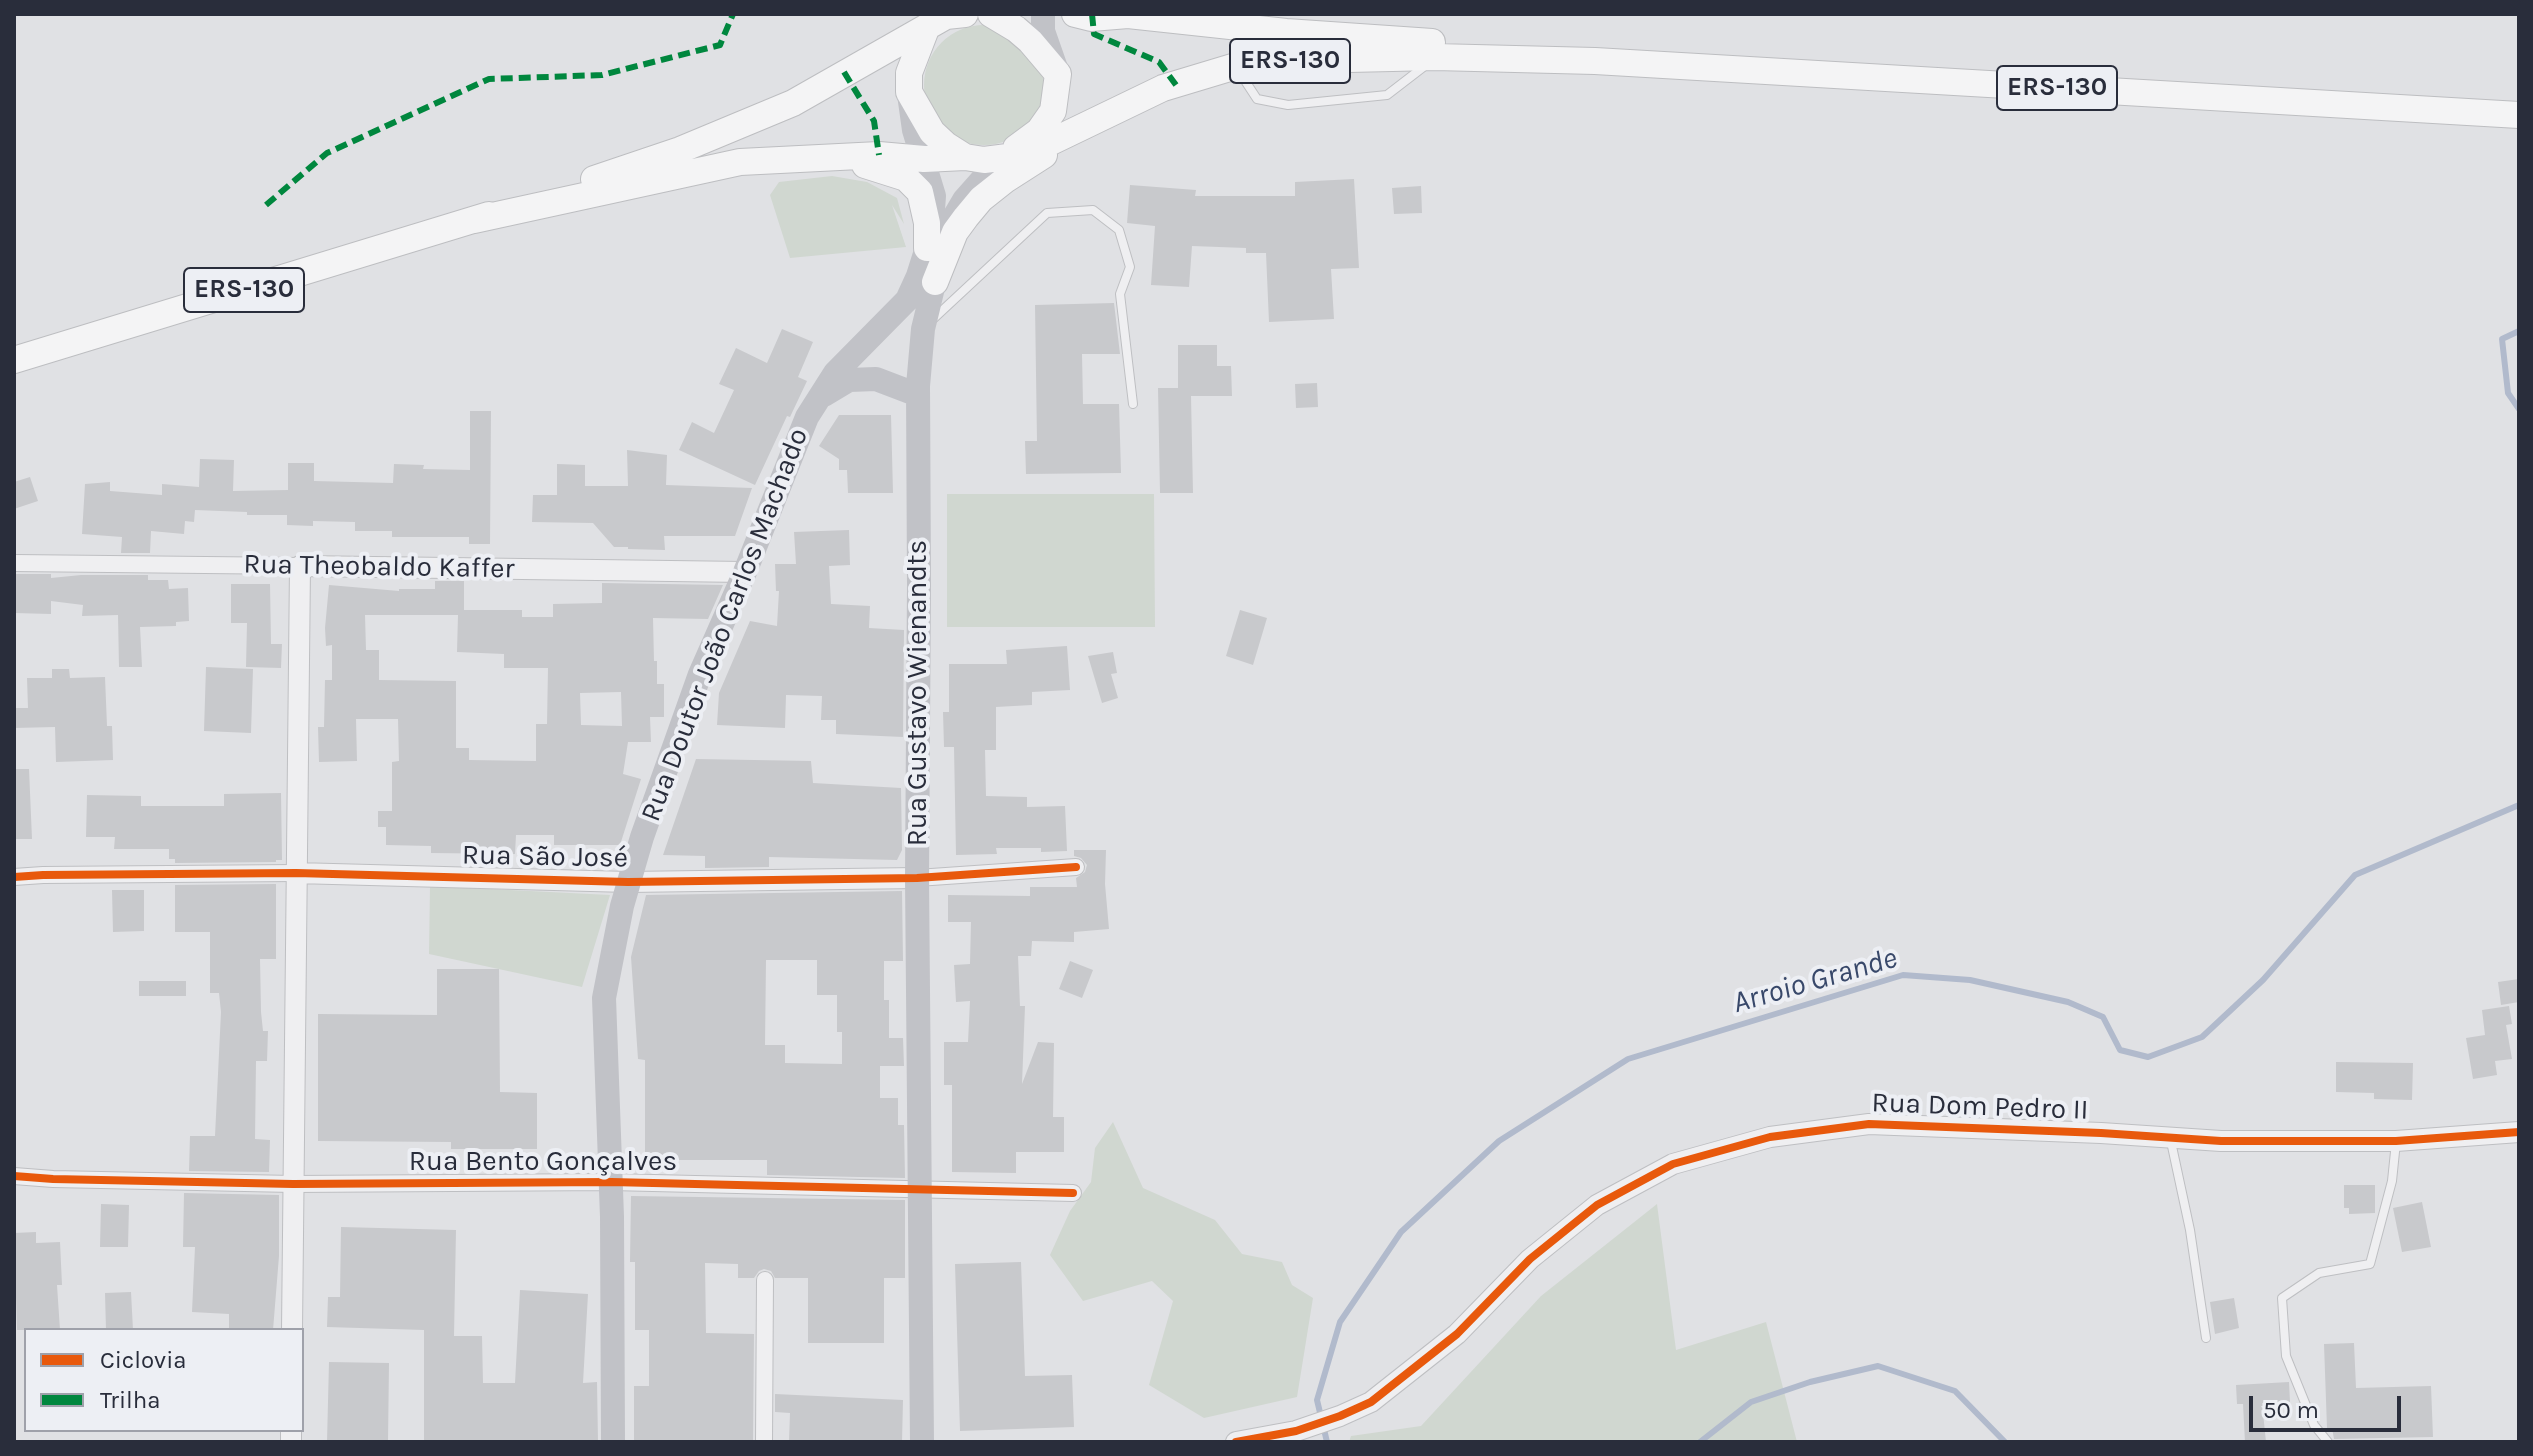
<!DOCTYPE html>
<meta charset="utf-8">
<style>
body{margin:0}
#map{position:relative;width:2533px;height:1456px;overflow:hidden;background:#e0e1e4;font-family:Karla,sans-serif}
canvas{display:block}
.frame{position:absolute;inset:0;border:16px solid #292d3b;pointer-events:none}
.legend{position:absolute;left:24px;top:1328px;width:280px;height:104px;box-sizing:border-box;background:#edeff4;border:2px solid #9fa1aa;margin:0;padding:10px 14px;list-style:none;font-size:24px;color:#292d3b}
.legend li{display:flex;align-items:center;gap:16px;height:40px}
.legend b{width:40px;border:2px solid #9fa1aa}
.scale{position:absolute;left:2249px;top:1396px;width:152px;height:36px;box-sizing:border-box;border:4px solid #292d3b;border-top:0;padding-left:10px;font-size:24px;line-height:28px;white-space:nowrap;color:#292d3b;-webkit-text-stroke:6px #edeff4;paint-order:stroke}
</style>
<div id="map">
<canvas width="2533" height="1456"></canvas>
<div class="frame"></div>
<ul class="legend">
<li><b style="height:10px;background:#e8590c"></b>Ciclovia</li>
<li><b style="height:10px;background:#00873e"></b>Trilha</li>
</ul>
<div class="scale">50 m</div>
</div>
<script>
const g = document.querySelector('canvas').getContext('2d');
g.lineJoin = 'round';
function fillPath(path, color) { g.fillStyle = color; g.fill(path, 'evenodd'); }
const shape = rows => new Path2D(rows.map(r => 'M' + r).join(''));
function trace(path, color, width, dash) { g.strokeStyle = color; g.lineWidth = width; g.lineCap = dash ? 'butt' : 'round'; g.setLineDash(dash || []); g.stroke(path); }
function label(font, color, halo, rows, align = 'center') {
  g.font = font + ' Karla,sans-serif'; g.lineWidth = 8; g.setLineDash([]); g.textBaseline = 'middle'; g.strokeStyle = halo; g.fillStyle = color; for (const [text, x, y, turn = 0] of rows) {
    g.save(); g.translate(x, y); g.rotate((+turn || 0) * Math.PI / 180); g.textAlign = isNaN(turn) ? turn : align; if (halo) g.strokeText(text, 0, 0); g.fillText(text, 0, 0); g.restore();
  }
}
fillPath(shape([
 '924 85a60 60 0 1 1 120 0a60 60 0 1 1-120 0Z',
 [832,176,867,182,897,198,904,224,892,205,906,247,790,258,770,195,779,182],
 [947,494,1154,494,1155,627,947,627],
 [430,886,610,895,582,987,429,954],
 [1113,1122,1143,1188,1215,1220,1242,1254,1282,1262,1292,1285,1313,1298,1297,1397,1204,1418,1149,1385,1173,1301,1152,1281,1083,1301,1050,1255,1070,1211,1091,1182,1095,1148],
 [1657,1204,1676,1350,1766,1322,1797,1442,1349,1442,1351,1436,1421,1426,1541,1296]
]), '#d0d7d0');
trace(shape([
 [2519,331,2502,339,2508,393,2519,409],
 [1327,1442,1317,1400,1340,1322,1401,1232,1499,1141,1628,1059,1903,975,1970,980,2068,1002,2103,1017,2120,1050,2148,1057,2202,1037,2263,980,2355,875,2519,805],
 [1700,1442,1751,1402,1810,1382,1878,1366,1955,1391,2005,1442]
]), '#b1bacc', 6);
fillPath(shape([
 [1354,179,1359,268,1331,269,1334,319,1269,322,1266,253,1246,253,1246,248,1192,246,1189,287,1151,285,1155,226,1127,223,1130,185,1196,190,1195,196,1295,196,1295,182],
 [1421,186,1422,213,1394,214,1392,188],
 [1114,303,1120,354,1082,354,1083,404,1119,404,1121,473,1026,474,1025,441,1037,441,1035,305],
 [782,329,813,342,798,377,807,381,790,417,787,416,755,485,679,450,692,422,714,433,734,390,719,384,736,348,767,363],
 [1178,345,1217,345,1217,366,1231,366,1232,396,1191,396,1193,493,1160,493,1158,388,1178,388],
 [1317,383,1318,407,1296,408,1295,384],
 [470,411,491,411,490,544,469,544,469,537,392,537,392,531,355,531,355,522,313,521,313,526,287,525,287,515,247,515,247,512,195,510,194,522,185,521,184,534,151,531,150,553,121,553,122,537,82,534,85,484,110,482,110,491,162,495,162,484,199,487,200,459,234,460,233,491,288,490,288,463,314,463,314,481,393,483,394,464,424,465,423,469,470,470],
 [839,415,891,415,893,493,848,493,847,470,839,470,839,459,819,446],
 [627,450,667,455,666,485,752,488,735,536,664,536,665,550,628,549,628,547,614,547,593,523,532,522,533,495,557,495,557,464,585,465,585,486,628,486],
 [30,477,38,501,14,509,14,482],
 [849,530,850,565,829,566,831,604,870,606,869,628,904,630,903,737,836,734,836,720,821,720,822,696,786,695,785,728,717,725,719,693,750,621,777,626,779,591,776,591,775,564,796,564,794,532],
 [14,574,51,574,51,578,81,575,148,575,148,580,168,580,169,589,188,588,189,621,176,622,176,626,140,627,142,667,119,667,118,615,82,616,83,605,51,601,51,614,14,613],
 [435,581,464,581,464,610,522,610,522,617,553,617,553,604,602,603,602,583,723,585,708,619,653,618,654,661,657,661,657,684,664,684,664,717,650,717,651,742,628,742,623,774,641,779,620,845,554,845,554,835,516,835,515,854,431,853,431,846,386,845,386,827,378,827,378,811,392,811,392,762,399,761,398,719,356,719,357,761,319,762,318,727,324,727,325,680,332,680,332,645,326,646,325,628,329,585,399,591,399,589,435,589],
 [365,615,458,615,457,652,504,654,504,668,548,668,547,724,536,724,536,761,469,760,469,748,456,748,456,681,379,680,379,650,366,650],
 [621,692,622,726,581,725,580,693],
 [231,584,270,584,271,644,282,644,281,668,246,667,247,623,231,623],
 [1240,610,1267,618,1253,665,1226,656],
 [1067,646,1070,690,1032,692,1032,705,996,707,996,750,985,750,986,796,1027,797,1027,807,1065,806,1067,851,1041,852,1041,848,996,848,997,854,956,855,954,747,944,747,943,712,949,712,949,664,1007,664,1006,650],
 [1113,652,1117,673,1111,674,1118,698,1102,703,1088,656],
 [206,667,253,669,251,733,204,731],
 [52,669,69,669,70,678,105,677,107,726,112,726,113,760,56,762,55,727,14,728,14,708,28,708,27,678,52,678],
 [696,759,811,761,813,783,901,788,902,850,897,860,769,857,769,867,705,868,705,856,663,855],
 [14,769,29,769,32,839,14,839],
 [281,793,282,860,276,860,276,862,175,863,175,859,169,859,169,849,114,849,115,837,86,837,87,795,141,796,141,806,224,806,224,794],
 [1074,850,1106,850,1105,884,1109,929,1074,932,1074,942,1032,941,1031,956,1018,956,1020,1006,1025,1006,1022,1084,1038,1042,1054,1043,1053,1117,1064,1117,1064,1152,1016,1152,1016,1173,952,1172,952,1085,944,1085,944,1042,968,1042,970,1001,956,1002,954,965,970,964,971,922,948,922,948,895,1030,896,1030,887,1077,887,1076,878,1085,872,1087,865,1081,858,1074,856],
 [276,884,276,959,260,959,261,1012,263,1031,268,1031,267,1061,256,1061,255,1139,270,1140,269,1172,189,1171,190,1136,215,1136,221,1012,219,993,210,993,210,932,175,932,175,885],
 [112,890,144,890,144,931,113,932],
 [902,891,903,961,884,961,884,1000,889,1000,889,1038,903,1038,904,1066,880,1066,880,1098,898,1098,898,1125,904,1125,905,1178,767,1175,767,1160,645,1160,645,1060,638,1059,631,957,646,895],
 [766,960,817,960,817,995,837,995,837,1032,842,1032,842,1064,785,1063,785,1045,765,1045],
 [1070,961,1093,970,1082,998,1059,989],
 [437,969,499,969,500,1092,537,1093,537,1149,451,1149,451,1142,318,1141,318,1014,437,1015],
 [2519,979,2519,1002,2501,1005,2498,982],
 [139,981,186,981,186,996,139,996],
 [2509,1006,2512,1024,2506,1025,2512,1059,2495,1061,2497,1075,2473,1079,2466,1038,2485,1035,2482,1010],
 [2336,1062,2413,1063,2412,1100,2374,1099,2374,1093,2336,1092],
 [2344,1185,2375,1185,2375,1213,2349,1214,2349,1208,2344,1208],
 [184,1193,279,1195,279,1256,273,1330,229,1330,229,1314,192,1312,195,1247,183,1247],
 [631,1196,905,1200,905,1278,884,1278,884,1343,808,1343,808,1278,775,1278,771,1271,764,1269,759,1271,754,1278,738,1278,738,1264,705,1263,706,1333,754,1334,753,1442,634,1442,634,1386,649,1386,649,1330,635,1330,635,1262,630,1262],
 [2422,1202,2431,1247,2402,1252,2393,1208],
 [101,1204,129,1205,128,1247,100,1247],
 [341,1227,456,1230,454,1336,482,1336,483,1383,515,1383,520,1290,588,1294,583,1383,597,1382,598,1442,424,1442,424,1330,327,1327,328,1297,340,1297],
 [36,1232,36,1243,60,1242,62,1285,57,1285,60,1330,17,1330,14,1233],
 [1021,1262,1025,1376,1072,1375,1074,1427,960,1431,955,1264],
 [131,1292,133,1330,106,1330,105,1293],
 [2234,1298,2239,1328,2215,1334,2210,1302],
 [2354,1343,2356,1388,2431,1386,2433,1437,2334,1439,2332,1428,2327,1428,2324,1344],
 [329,1362,389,1363,388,1442,327,1442],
 [2289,1382,2290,1402,2262,1403,2266,1442,2245,1442,2243,1404,2237,1404,2236,1385],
 [775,1394,903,1400,902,1442,789,1442,790,1413,775,1412]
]), '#c8c9cc');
const service = shape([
 [1238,70,1257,99,1288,105,1387,95,1426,65],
 [932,320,1047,213,1093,210,1119,230,1130,267,1120,294,1133,404],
 [2170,1137,2190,1230,2206,1338],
 [2328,1442,2314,1425,2286,1356,2282,1298,2319,1273,2370,1264,2392,1181,2396,1142]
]);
const minor = shape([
 [14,563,300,566],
 [14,877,43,875,296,873],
 [917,878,1076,867],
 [14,1176,53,1179,293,1184,611,1182,1073,1193],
 [764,1442,765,1280]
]);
const tertiary = shape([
 [296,873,628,882,917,878],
 [292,1330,300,566,745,572],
 [291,1442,291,1430],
 [1236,1442,1296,1431,1340,1416,1371,1402,1457,1334,1530,1259,1597,1205,1673,1164,1770,1137,1869,1124,2101,1133,2221,1141,2396,1141,2519,1132]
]);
const primary = shape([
 [991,14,1016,29,1030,41,1058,74,1053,111,1039,131,1016,148],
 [1075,14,1091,18,1128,15,1286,32,1432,42],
 [926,29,909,73,909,92,932,132,946,145,965,157],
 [865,165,906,178,920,192,927,223,927,248],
 [594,179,680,150,793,103,946,16,965,14],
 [474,220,740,162,879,155,924,159,965,157,984,160,1024,155,1163,88,1236,66,1306,60,1435,57,1595,61,2519,115],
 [935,282,955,232,966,217,981,199,1005,180,1044,155],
 [14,360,489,215]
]);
trace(service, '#bebfc2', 10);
trace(minor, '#bebfc2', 18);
trace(tertiary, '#bebfc2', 22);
trace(primary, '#bdbec1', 28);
trace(service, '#efeff1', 8);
trace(minor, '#efeff1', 16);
trace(tertiary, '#efeff1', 20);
trace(shape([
 [1043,14,1043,31,1057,71],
 [954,217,964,200,1003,156],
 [824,395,849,380,876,379,918,395],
 [613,1442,612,1217,604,998,622,906,642,837,700,674,745,572,807,417,835,373,907,300,918,276,931,235,934,196,914,130,909,94],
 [922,1442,917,878,919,585,918,386,923,329,939,263]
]), '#c1c2c7', 24);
trace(primary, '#f4f4f5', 26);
trace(shape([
 [1092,14,1094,34,1159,62,1176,85],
 [844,72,874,121,879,155],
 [266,205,327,153,489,79,602,75,720,45,733,14]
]), '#00873e', 6, [12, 6]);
trace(shape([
 [14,877,43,875,296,873,628,882,917,878,1076,867],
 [14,1176,53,1179,293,1184,611,1182,1073,1193],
 [1236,1442,1296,1431,1340,1416,1371,1402,1457,1334,1530,1259,1597,1205,1673,1164,1770,1137,1869,1124,2101,1133,2221,1141,2396,1141,2519,1132]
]), '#e8590c', 8);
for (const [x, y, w] of [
 [1290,61,120],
 [2057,88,120],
 [244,290,120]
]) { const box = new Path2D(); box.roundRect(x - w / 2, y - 22, w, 44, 6); g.fillStyle = '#edeff4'; g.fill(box); trace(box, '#292d3b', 2); }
label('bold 26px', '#292d3b', null, [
 ["ERS-130",1290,61],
 ["ERS-130",2057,88],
 ["ERS-130",244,290]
]);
label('28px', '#292d3b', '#edeff4', [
 ["Rua Theobaldo Kaffer",379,567,1],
 ["Rua Doutor João Carlos Machado",725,625,-69],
 ["Rua Gustavo Wienandts",918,693,-90],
 ["Rua São José",545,857,1],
 ["Rua Dom Pedro II",1980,1107,2],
 ["Rua Bento Gonçalves",543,1162]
]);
label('italic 30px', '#38486a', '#edeff4', [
 ["Arroio Grande",1815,981,-16]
]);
</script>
